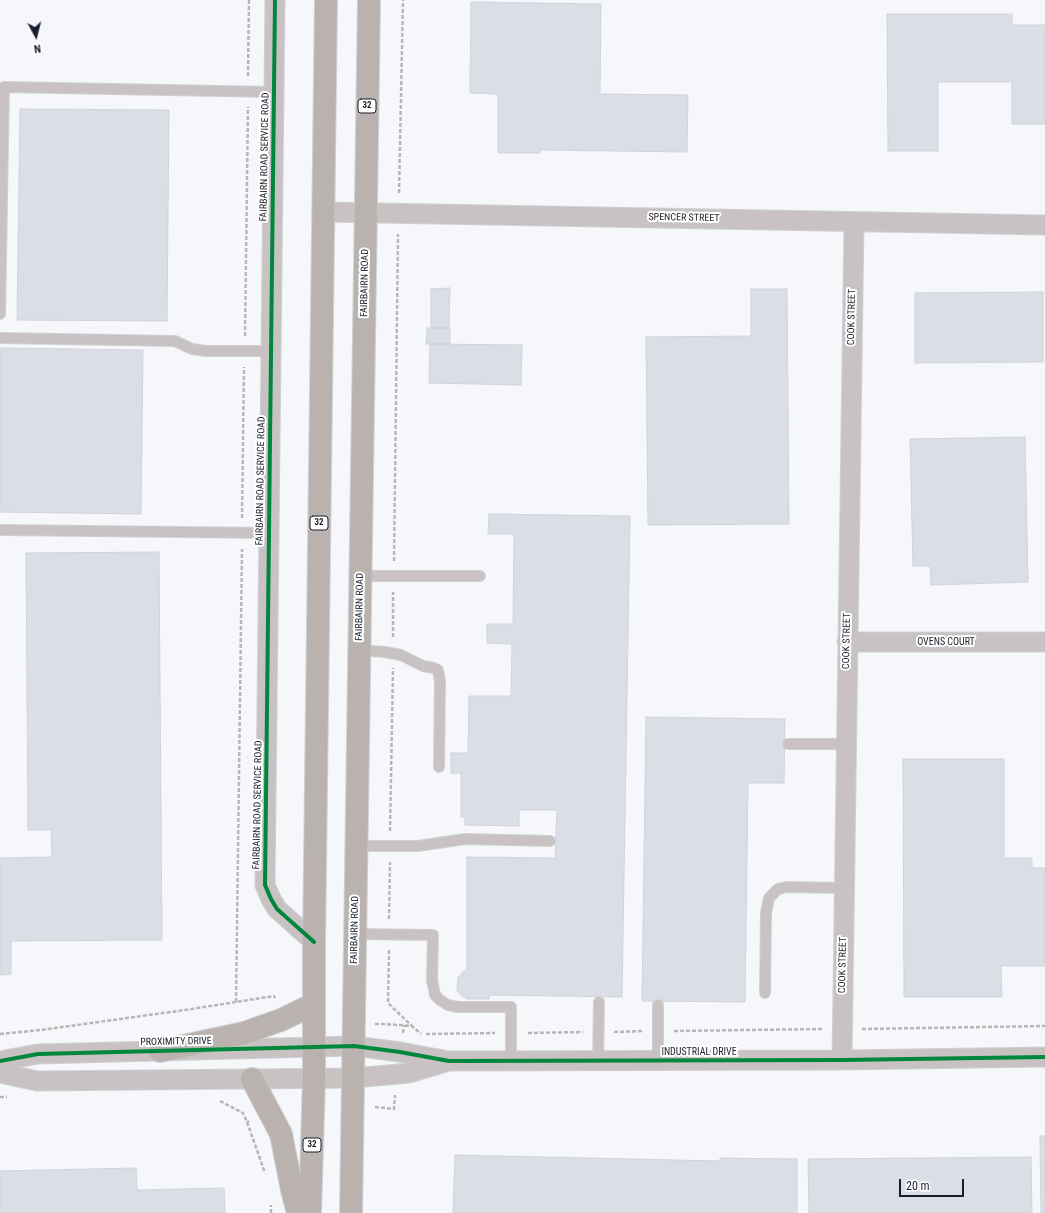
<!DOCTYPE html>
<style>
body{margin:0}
#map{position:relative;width:1045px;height:1213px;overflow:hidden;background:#f6f7fb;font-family:"Roboto Condensed",sans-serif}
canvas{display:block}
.north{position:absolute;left:16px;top:16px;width:40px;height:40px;-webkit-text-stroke:3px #fff;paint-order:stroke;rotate:173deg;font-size:11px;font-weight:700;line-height:16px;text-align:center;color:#1b1e2a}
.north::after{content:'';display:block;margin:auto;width:14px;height:18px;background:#1b1e2a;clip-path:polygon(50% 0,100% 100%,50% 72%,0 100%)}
.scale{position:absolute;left:899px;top:1179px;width:65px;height:18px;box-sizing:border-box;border:2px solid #1b1e2a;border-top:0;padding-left:5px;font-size:12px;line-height:14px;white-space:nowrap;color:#1b1e2a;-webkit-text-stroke:3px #fff;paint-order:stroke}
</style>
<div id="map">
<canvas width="1045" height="1213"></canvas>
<div class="north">N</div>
<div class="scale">20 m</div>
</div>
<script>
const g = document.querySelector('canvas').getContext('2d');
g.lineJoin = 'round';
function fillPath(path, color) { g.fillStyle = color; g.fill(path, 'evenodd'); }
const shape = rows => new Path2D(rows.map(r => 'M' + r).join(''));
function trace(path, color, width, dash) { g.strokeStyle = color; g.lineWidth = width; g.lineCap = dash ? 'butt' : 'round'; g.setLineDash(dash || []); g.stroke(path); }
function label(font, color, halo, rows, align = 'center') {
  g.font = font + ' "Roboto Condensed",sans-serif'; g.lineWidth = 4; g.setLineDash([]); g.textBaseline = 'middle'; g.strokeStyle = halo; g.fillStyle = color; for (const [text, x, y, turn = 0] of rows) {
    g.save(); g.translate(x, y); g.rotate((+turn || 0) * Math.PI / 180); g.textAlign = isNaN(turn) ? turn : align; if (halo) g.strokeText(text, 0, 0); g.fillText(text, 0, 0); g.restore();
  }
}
const building = shape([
 [471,2,601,4,600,94,688,95,687,152,541,150,540,153,498,153,498,94,470,93,471,2],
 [887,14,1012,14,1012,25,1045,25,1045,124,1012,124,1012,82,938,82,938,151,888,151,887,14],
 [20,109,169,110,167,321,17,320,20,109],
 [450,288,449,328,431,328,431,289,450,288],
 [751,289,787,289,789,524,648,525,646,337,751,336,751,289],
 [1043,292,1043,362,915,363,915,293,1043,292],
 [427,328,450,328,450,344,426,344,427,328],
 [430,344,522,345,521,385,429,383,430,344],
 [0,348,143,350,141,514,0,512,0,348],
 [1025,437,1028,582,931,585,930,566,913,566,910,439,1025,437],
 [489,514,630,516,622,997,489,995,489,999,466,999,457,991,458,977,467,968,467,857,555,858,557,810,519,810,519,826,465,825,465,817,461,817,461,773,451,773,451,753,468,753,469,696,511,696,512,644,487,643,487,624,513,624,514,534,488,534,489,514],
 [159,552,162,940,11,941,11,974,0,975,0,858,52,857,51,830,28,830,26,553,159,552],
 [646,717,785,719,784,783,748,783,745,1002,642,1001,646,717],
 [903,759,1004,759,1004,858,1032,858,1032,868,1045,868,1045,966,1001,966,1002,997,904,997,903,759],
 [1040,1136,1045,1136,1045,1213,1041,1213,1040,1136],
 [455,1155,720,1161,720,1158,797,1159,797,1213,453,1213,455,1155],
 [1031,1157,1032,1213,809,1213,808,1159,1031,1157],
 [136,1168,137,1190,224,1188,225,1213,0,1213,0,1171,136,1168]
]);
fillPath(building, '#dcdee7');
trace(building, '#d1d3db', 1);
const service = shape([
 [0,314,4,87,274,92],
 [0,338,175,341,192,349,206,351,271,351],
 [0,530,269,533],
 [361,576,480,576],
 [359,650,385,652,401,655,423,666,434,668,438,670,440,681,439,767],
 [788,744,846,744],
 [357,846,418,846,465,839,550,841],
 [355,934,433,935,432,980,435,995,440,1000,448,1005,458,1007,511,1007,511,1061],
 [765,993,766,913,769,898,778,889,787,887,844,888],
 [658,1060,658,1005],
 [598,1061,599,1002]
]);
const minor = shape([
 [275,0,265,885,271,899,277,909,314,942],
 [323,212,1045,225],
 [847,642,1045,642],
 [842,1060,854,222],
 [0,1061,38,1054,354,1046,400,1052,449,1061,842,1060,1045,1057],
 [0,1073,37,1081,354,1078,409,1073,446,1062]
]);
const primary = shape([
 [160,1051,244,1033,281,1020,314,1004],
 [252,1079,281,1134,292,1190,298,1213],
 [310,1213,314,1078,314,942,326,0],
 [351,1213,369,0]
]);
trace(service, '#cfd1d5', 12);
trace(minor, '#cfd1d5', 21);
trace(primary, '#cfd1d5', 24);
trace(shape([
 [248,76,249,0],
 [399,193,403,0],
 [245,336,248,107],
 [242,518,244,367],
 [394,561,398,234],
 [393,637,393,592],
 [390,831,393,668],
 [389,919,390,862],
 [389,950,388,1003,412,1026],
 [236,1002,242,549],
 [375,1024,385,1024,412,1026,421,1034],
 [862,1029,1045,1026],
 [674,1031,823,1029],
 [614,1032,643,1031],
 [403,1033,404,1025],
 [528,1033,583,1032],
 [0,1034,41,1030,185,1010,274,996,275,998],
 [426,1034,495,1033],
 [0,1097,7,1097],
 [220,1101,243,1113,247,1122,249,1121],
 [375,1107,394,1109,395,1095],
 [247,1122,265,1173],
 [271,1213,271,1205]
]), '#b8b6b5', 2.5, [4, 2]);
trace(service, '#c8c3c2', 10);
trace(minor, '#c8c3c2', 19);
trace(primary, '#b9b2af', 22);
trace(shape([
 [275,0,265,885,271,899,277,909,314,942],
 [0,1061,38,1054,354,1046,400,1052,449,1061,842,1060,1045,1057]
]), '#00873e', 4);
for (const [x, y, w] of [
 [367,106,18],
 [319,523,18],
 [312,1145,18]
]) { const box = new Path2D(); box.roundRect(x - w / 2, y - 7, w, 14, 3); g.fillStyle = '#fff'; g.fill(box); trace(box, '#1b1e2a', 1); }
label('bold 9px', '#1b1e2a', null, [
 ["32",367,106],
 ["32",319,523],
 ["32",312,1145]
]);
label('10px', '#1b1e2a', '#fff', [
 ["FAIRBAIRN ROAD SERVICE ROAD",265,157,-89],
 ["SPENCER STREET",684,218,1],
 ["FAIRBAIRN ROAD",365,283,-89],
 ["COOK STREET",852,317,-89],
 ["FAIRBAIRN ROAD SERVICE ROAD",261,481,-89],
 ["FAIRBAIRN ROAD",360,607,-89],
 ["COOK STREET",847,641,-89],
 ["OVENS COURT",946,642],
 ["FAIRBAIRN ROAD SERVICE ROAD",258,805,-89],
 ["FAIRBAIRN ROAD",355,930,-89],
 ["COOK STREET",843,965,-89],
 ["PROXIMITY DRIVE",176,1042,-1],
 ["INDUSTRIAL DRIVE",699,1052]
]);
</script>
